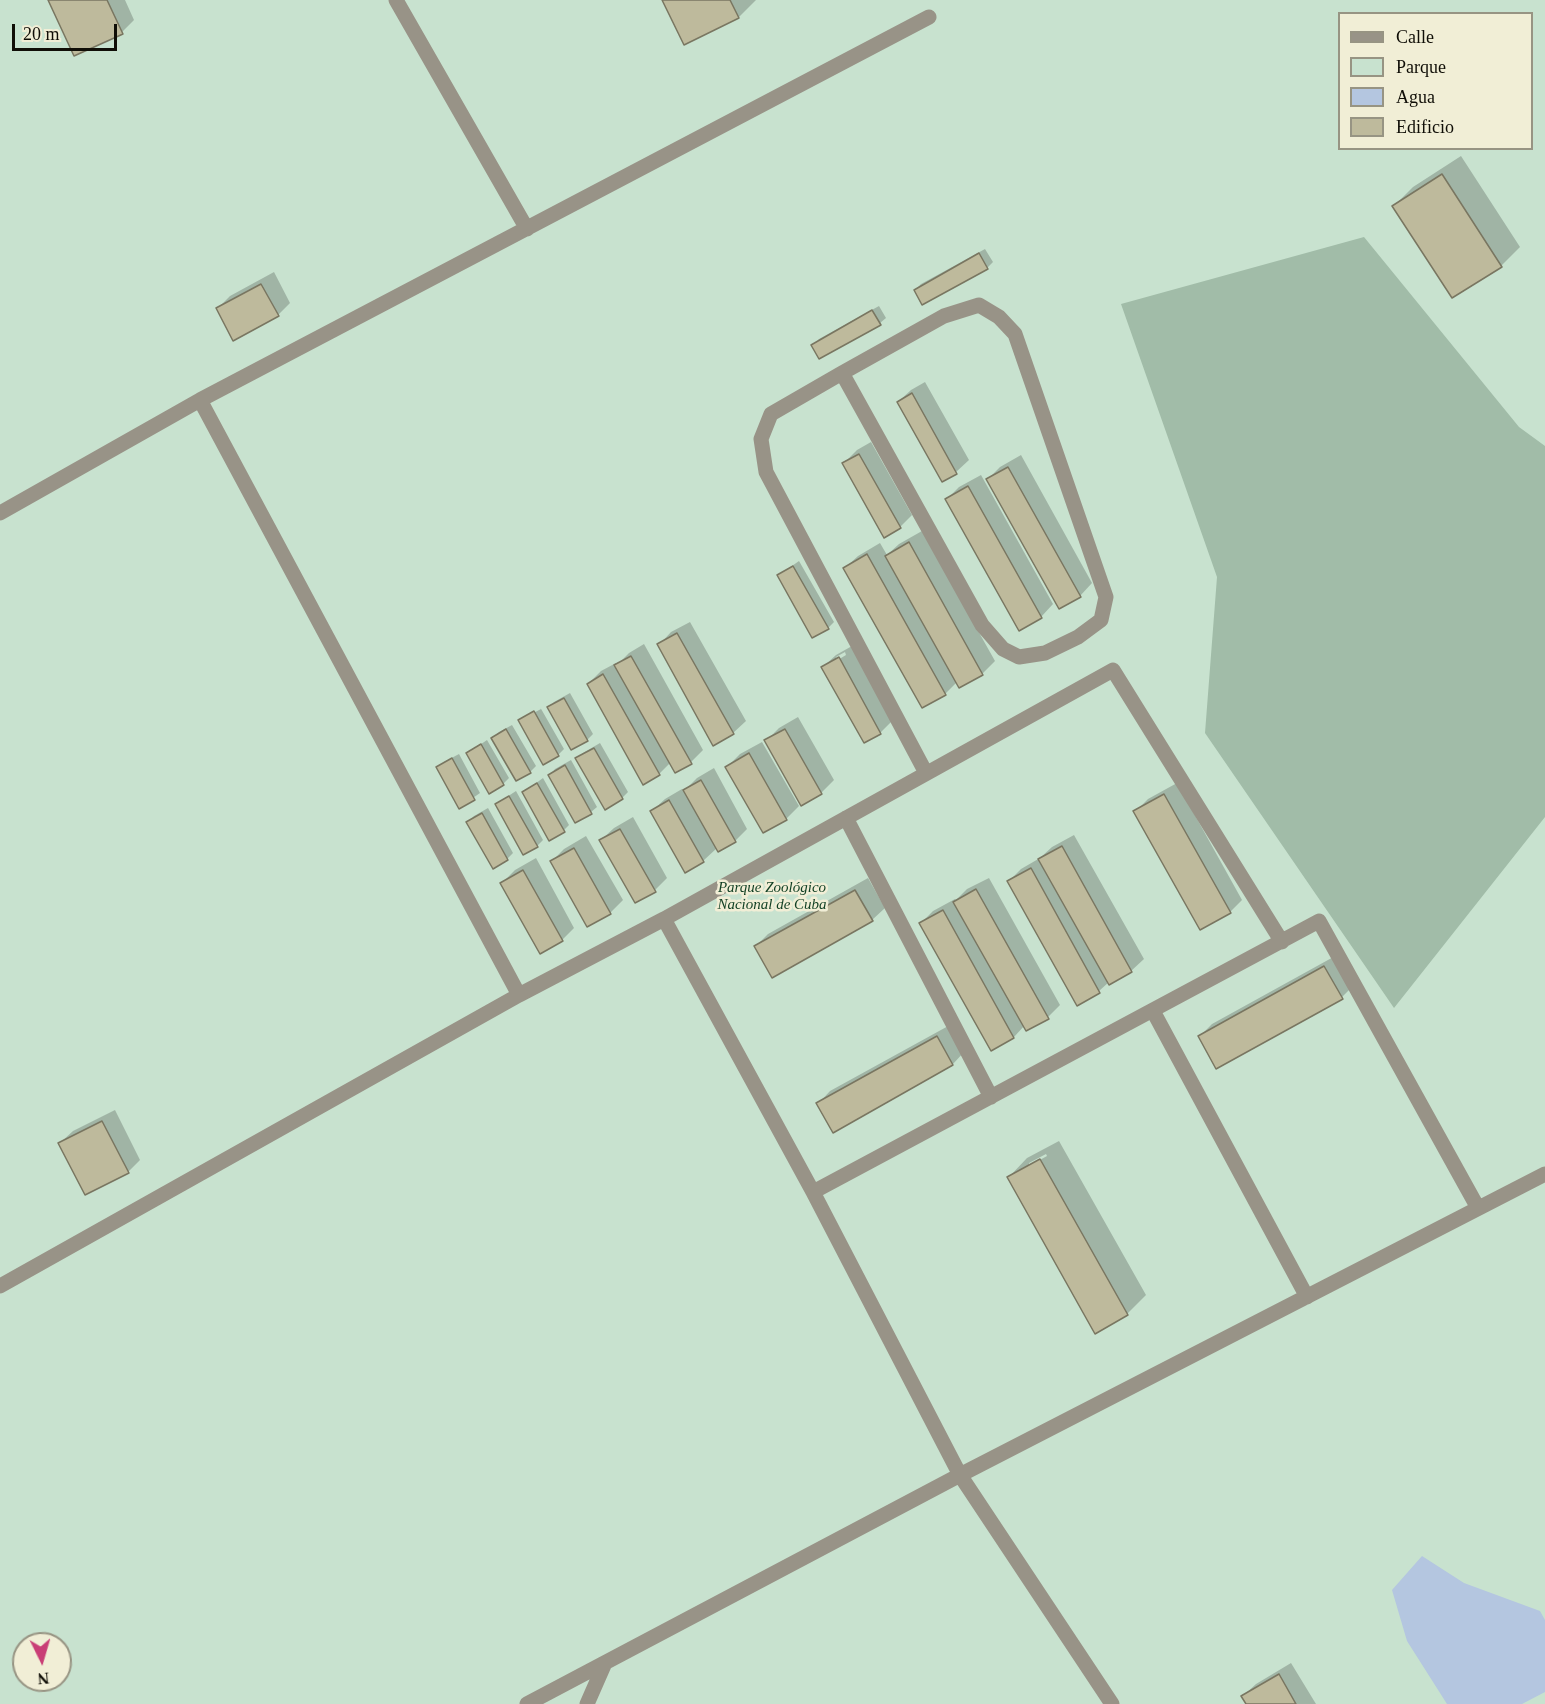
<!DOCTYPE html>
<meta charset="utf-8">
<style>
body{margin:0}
#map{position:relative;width:1545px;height:1704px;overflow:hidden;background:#f1eed6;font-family:Georgia,serif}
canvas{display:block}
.legend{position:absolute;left:1338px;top:12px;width:195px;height:138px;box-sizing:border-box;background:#f1eed6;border:2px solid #979483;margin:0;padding:8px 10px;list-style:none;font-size:18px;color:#100e07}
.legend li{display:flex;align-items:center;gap:12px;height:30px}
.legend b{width:30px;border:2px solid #979483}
.north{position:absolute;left:12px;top:1632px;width:60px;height:60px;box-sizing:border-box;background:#f1eed6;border:2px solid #979483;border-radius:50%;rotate:175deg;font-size:16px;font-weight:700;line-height:24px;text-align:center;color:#100e07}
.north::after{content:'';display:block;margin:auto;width:21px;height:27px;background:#c93e76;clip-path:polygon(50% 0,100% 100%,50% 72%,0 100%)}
.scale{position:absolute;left:12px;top:24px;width:105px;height:27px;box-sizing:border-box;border:3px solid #100e07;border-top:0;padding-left:8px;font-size:18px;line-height:21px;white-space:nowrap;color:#100e07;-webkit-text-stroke:4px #f1eed6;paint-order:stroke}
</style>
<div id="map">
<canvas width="1545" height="1704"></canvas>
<ul class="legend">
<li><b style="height:8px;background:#989387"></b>Calle</li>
<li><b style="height:16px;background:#c8e2cf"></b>Parque</li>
<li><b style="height:16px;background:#b4c6e0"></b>Agua</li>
<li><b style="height:16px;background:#beba9c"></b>Edificio</li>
</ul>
<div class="north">N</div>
<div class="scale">20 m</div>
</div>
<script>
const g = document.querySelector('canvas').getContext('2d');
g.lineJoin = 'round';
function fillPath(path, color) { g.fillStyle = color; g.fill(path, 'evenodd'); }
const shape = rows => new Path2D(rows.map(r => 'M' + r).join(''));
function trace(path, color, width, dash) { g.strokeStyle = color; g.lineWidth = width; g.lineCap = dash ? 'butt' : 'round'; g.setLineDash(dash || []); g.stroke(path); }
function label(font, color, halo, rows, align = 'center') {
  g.font = font + ' Georgia,serif'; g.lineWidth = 5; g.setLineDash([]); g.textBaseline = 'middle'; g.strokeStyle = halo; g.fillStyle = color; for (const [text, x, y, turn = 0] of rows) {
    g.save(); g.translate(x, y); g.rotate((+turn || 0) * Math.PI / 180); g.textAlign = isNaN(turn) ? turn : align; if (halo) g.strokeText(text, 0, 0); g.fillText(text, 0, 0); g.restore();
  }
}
fillPath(shape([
 [0,0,1545,0,1545,1704,0,1704],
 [1340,14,1532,14,1532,148,1340,148],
 [24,1644,60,1644,60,1680,24,1680]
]), '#c8e2cf');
fillPath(shape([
 [1364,237,1519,427,1545,446,1545,817,1394,1008,1205,733,1217,577,1121,304]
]), '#a1bca8');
fillPath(shape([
 [1422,1556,1464,1583,1540,1611,1545,1620,1545,1692,1522,1704,1447,1704,1407,1641,1392,1590]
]), '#b4c6e0');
fillPath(shape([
 [49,0,125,0,134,20,122,32],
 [664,0,756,0,739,17],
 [1461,156,1520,247,1501,266,1453,296,1394,206,1413,187],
 [985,249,993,262,987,268,915,290,921,284],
 [274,272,290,303,278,315,218,308,230,296],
 [879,306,886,318,880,323,813,345,819,339],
 [925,382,969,460,956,472,942,480,898,402,911,390],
 [871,442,912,515,900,527,844,463,857,450],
 [1021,455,1092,583,1080,596,988,479,1000,467],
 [981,475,1053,604,1041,617,947,499,959,487],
 [922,531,995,661,982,674,960,686,957,682,945,694,923,706,845,568,858,556,880,543,887,555,899,544],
 [799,561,834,622,828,628,779,575],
 [690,622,746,721,733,733,659,645,671,632],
 [644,644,703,750,691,762,671,762,659,774,588,684,601,671,616,663,617,665,629,653],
 [852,646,893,720,881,732,865,741,823,667,836,655],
 [845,652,846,655,836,661,836,657],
 [570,693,593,734,587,740,571,748,549,708,554,702],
 [540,707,564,749,558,755,520,721,524,716,524,718,541,709],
 [798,717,834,780,821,793,801,804,766,741,779,728],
 [512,725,536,766,530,772,493,738,499,732],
 [487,740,509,778,503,784,468,753],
 [762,742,799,806,786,819,727,767,740,754],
 [600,743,628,792,622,798,577,758,583,753],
 [459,754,480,793,460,807,438,768,444,762],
 [571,760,597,807,591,812,550,775,555,769],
 [714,768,747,829,735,841,717,848,703,861,652,811,665,799,682,789,684,791,697,778],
 [543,778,569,825,564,830,524,792],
 [1177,783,1242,900,1230,912,1135,812,1148,799],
 [516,791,543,840,537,846,496,804],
 [488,808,513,853,507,859,468,822,474,816],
 [633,817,667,878,655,890,601,840,614,828],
 [1074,835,1144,959,1131,971,1109,982,1099,991,1077,1004,1009,881,1021,869,1040,858,1052,847],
 [586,836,623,900,610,913,552,861,564,849],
 [536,858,574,928,562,940,502,883,515,870],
 [868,878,885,908,872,920,756,946,768,934],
 [989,878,1060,1005,1048,1017,1025,1025,1014,1037,991,1049,921,923,933,911,955,899,956,900,967,889],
 [1337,955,1354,985,1342,997,1200,1036,1212,1024],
 [950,1025,965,1051,953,1064,833,1131,818,1104,830,1091],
 [115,1110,140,1160,128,1172,60,1143,73,1131],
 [1059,1141,1146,1295,1127,1314,1009,1177,1027,1158],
 [1046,1154,1047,1156,1029,1166,1029,1163],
 [1291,1663,1316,1704,1247,1704,1243,1696,1256,1684]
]), '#0003');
const building = shape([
 [48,0,107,0,123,34,74,56,48,0],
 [662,0,730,0,739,18,684,45,662,0],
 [1442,174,1502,267,1452,298,1392,206,1442,174],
 [979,253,988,269,922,305,914,290,979,253],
 [261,284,279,316,233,341,216,308,261,284],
 [872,310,881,325,819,359,811,345,872,310],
 [912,393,957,474,942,482,897,402,912,393],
 [859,454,901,528,884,538,842,463,859,454],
 [1008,467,1081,597,1059,609,986,479,1008,467],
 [968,486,1042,618,1019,631,945,499,968,486],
 [909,542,983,675,959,688,885,556,909,542],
 [867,554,946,695,922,708,843,568,867,554],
 [793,566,829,629,812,638,777,575,793,566],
 [677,633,734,734,713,746,657,644,677,633],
 [631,656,692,764,675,773,614,665,631,656],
 [839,657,881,734,864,743,821,667,839,657],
 [603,674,660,775,643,785,587,684,603,674],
 [564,698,588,741,571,750,547,707,564,698],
 [534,711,559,756,543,765,518,720,534,711],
 [506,729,531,773,516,781,491,738,506,729],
 [785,729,822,794,801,806,764,740,785,729],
 [481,744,504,785,489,794,466,753,481,744],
 [594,748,623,799,605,810,575,758,594,748],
 [749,753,787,820,763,833,725,767,749,753],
 [452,758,475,800,459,809,436,767,452,758],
 [565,765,592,814,575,823,548,775,565,765],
 [701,780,736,842,718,852,683,790,701,780],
 [537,783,565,832,549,841,522,792,537,783],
 [1164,794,1231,913,1200,930,1133,811,1164,794],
 [509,796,538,847,523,855,495,804,509,796],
 [669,800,704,862,685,873,650,811,669,800],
 [482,813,508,860,493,869,466,822,482,813],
 [620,829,656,892,635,903,599,840,620,829],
 [1062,846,1132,972,1109,985,1038,859,1062,846],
 [574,848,611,914,587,927,550,861,574,848],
 [1031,868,1100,993,1077,1006,1007,881,1031,868],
 [523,870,563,941,540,954,500,883,523,870],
 [976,889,1049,1019,1026,1031,953,902,976,889],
 [855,890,873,921,772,978,754,946,855,890],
 [943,910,1014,1038,991,1051,919,923,943,910],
 [1324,966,1343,999,1216,1069,1198,1036,1324,966],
 [937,1036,953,1065,833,1133,816,1103,937,1036],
 [102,1121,129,1173,85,1195,58,1143,102,1121],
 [1040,1159,1128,1315,1095,1334,1007,1177,1040,1159],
 [1279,1674,1296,1704,1246,1704,1241,1696,1279,1674]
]);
fillPath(building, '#beba9c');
trace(building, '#797661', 1.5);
trace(shape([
 [396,0,527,229],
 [842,373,982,625,1003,649,1019,657,1045,653,1078,637,1101,620,1106,597,1015,334,999,317,979,305,944,316,842,373,771,414,761,439,766,472,926,773],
 [200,400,519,995],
 [0,513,200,400,929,17],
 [846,818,991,1097],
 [664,919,813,1192,960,1475,1112,1704],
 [1153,1011,1307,1297],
 [813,1192,1319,921,1478,1208],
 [0,1286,519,995,664,919,1113,670,1282,942],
 [527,1704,960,1475,1545,1174],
 [587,1704,605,1663]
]), '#989387', 15);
label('italic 15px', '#103f23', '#f1eed6', [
 ["Parque Zoológico",772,888],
 ["Nacional de Cuba",772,905]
]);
</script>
